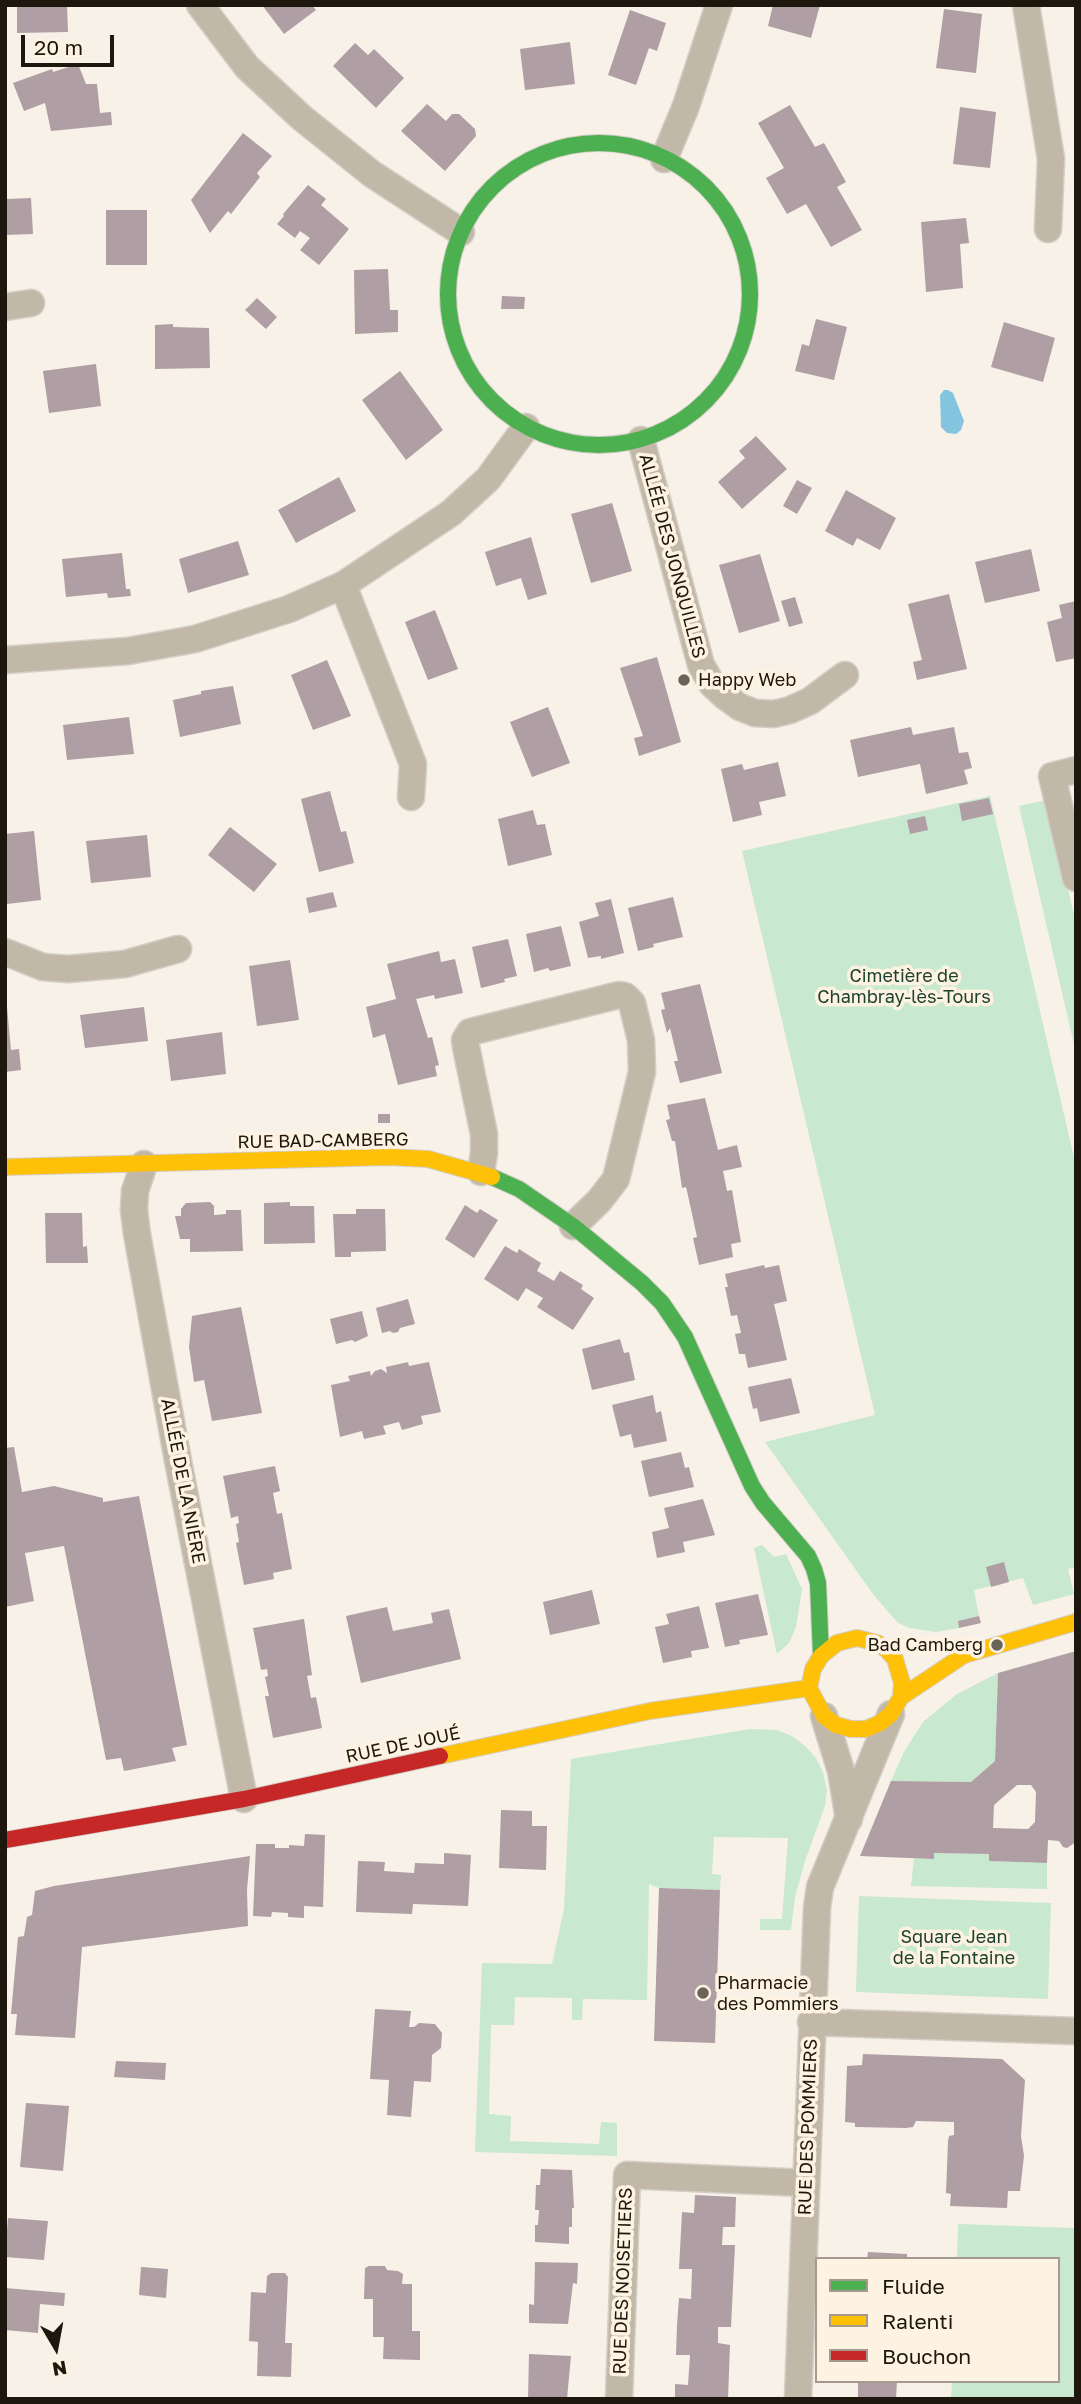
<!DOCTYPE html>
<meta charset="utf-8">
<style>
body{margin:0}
#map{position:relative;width:1081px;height:2404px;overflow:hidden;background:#f8f1e8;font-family:"Golos Text",sans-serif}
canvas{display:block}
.frame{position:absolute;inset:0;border:7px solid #1e170d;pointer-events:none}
.legend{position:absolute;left:815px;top:2257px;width:245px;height:126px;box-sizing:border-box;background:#fef2e2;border:2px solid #a49a8d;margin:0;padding:9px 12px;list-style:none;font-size:21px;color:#1e170d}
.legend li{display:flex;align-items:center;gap:14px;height:35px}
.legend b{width:35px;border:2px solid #a49a8d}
.north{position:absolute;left:21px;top:2313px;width:70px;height:70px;-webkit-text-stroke:5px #fef2e2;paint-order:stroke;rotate:170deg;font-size:19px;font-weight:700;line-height:28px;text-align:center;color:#1e170d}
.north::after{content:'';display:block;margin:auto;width:24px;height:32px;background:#1e170d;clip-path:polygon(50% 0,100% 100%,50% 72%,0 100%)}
.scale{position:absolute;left:21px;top:35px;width:93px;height:32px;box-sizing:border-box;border:4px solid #1e170d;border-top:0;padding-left:9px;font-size:21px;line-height:24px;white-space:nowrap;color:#1e170d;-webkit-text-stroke:5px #fef2e2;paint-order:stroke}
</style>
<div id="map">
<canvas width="1081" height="2404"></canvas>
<div class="frame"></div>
<ul class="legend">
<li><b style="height:9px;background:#4caf50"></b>Fluide</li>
<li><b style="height:9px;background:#ffc107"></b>Ralenti</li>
<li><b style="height:9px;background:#c62828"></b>Bouchon</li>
</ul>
<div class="north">N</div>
<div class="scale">20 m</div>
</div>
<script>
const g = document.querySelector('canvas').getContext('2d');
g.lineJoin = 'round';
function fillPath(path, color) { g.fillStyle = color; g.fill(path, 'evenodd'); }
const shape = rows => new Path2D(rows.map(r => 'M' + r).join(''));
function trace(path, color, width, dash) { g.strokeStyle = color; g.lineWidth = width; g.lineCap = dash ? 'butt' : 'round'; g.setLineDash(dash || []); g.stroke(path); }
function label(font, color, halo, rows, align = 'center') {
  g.font = font + ' "Golos Text",sans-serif'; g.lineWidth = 7; g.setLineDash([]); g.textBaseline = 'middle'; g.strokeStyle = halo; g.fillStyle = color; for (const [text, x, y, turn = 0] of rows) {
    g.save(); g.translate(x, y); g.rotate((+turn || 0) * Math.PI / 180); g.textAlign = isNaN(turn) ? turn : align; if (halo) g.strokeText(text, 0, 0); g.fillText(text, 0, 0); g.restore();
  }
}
fillPath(shape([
 [990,796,1076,1166,1076,1567,1068,1569,1074,1594,1033,1605,1023,1578,974,1590,979,1616,958,1621,959,1628,936,1632,909,1628,897,1622,873,1594,765,1442,875,1415,742,851],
 [1047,800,1076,923,1076,1053,1019,806],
 [762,1545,774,1557,786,1554,802,1589,796,1627,789,1643,777,1654,754,1548],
 [998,1673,995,1761,971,1782,891,1781,905,1750,923,1722,957,1694],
 [750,1729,777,1730,792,1736,805,1746,816,1758,823,1772,827,1790,825,1806,805,1861,795,1897,791,1930,760,1930,760,1919,782,1919,788,1838,714,1837,712,1874,721,1875,720,1890,659,1888,649,1884,647,2000,583,1999,582,2020,572,2020,572,1998,515,1997,514,2025,491,2025,489,2114,511,2116,510,2141,599,2144,601,2122,617,2123,617,2156,475,2152,482,1963,552,1964,564,1909,571,1759],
 [934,1853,989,1854,989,1861,1047,1863,1047,1889,911,1886,914,1858,934,1859],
 [859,1896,1051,1903,1048,1999,856,1992],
 [958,2224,1076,2228,1076,2399,951,2399,952,2381,1058,2381,1058,2259,957,2259]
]), '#c8e8d0');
fillPath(shape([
 [944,390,948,390,953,393,964,421,961,430,956,434,947,433,941,427,940,395]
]), '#83c5de');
fillPath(shape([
 [17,5,67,5,68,32,17,33],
 [262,5,312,5,316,10,284,34],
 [773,5,820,5,811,38,768,26],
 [944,9,982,14,976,73,936,68],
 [630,10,666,23,657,51,649,48,636,85,608,75],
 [570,42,575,84,525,90,520,49],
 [355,43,368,55,374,49,404,78,376,108,333,66],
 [78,64,86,84,97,84,100,113,111,112,112,125,51,131,45,103,24,111,13,83,52,69,53,72],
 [427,104,446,121,452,114,459,114,475,129,476,136,445,171,401,131],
 [790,105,815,147,824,143,846,182,837,187,862,230,831,247,806,204,787,214,766,178,784,168,758,123],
 [960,107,996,112,990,168,953,164],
 [243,133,272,156,257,173,260,177,231,214,228,211,210,233,191,200],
 [308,185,326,199,321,205,349,229,319,265,300,250,310,238,300,231,295,238,277,224,284,216,283,214],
 [31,198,33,234,5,235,5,199],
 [106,210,147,210,147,265,106,265],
 [966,218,969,243,960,244,963,288,926,292,921,222],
 [388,269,390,310,398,310,398,332,355,334,354,270],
 [502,296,525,297,524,309,501,309],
 [257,298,277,317,266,329,245,310],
 [816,319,847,327,834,380,795,371,802,344,809,346],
 [1004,322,1055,338,1043,382,991,367],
 [173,324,173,327,209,328,210,368,155,369,155,325],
 [96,364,101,406,49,413,43,371],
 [400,371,443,430,406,460,362,400],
 [756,436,787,469,742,509,718,482,745,458,739,451],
 [339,477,356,511,296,543,278,510],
 [797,480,812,488,797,514,783,506],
 [846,490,896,518,880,550,857,538,853,546,825,531],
 [612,503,632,571,591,583,571,514],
 [531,537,547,594,528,600,521,578,496,586,485,552],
 [238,541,249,575,188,593,179,559],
 [1031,549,1040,591,985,603,975,562],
 [122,553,126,589,130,589,131,596,108,598,107,593,66,597,62,559],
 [760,554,780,621,739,633,719,565],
 [949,594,967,669,917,680,913,662,922,660,908,604],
 [795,597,803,623,789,627,781,601],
 [1076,601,1076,658,1056,662,1047,622,1062,618,1059,605],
 [435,610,458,669,428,680,405,622],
 [657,657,681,742,639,756,634,738,643,736,620,668],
 [327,660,351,716,313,730,291,675],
 [233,686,241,724,180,737,173,700,201,694,201,691],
 [548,707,570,763,532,777,510,722],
 [129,717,134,754,67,760,63,725],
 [911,727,913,735,954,727,959,753,968,752,972,768,964,770,968,784,926,794,920,764,858,777,850,740],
 [778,762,786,796,759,802,762,815,733,822,721,769,742,764,744,770],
 [330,791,341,832,346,831,354,863,319,872,301,799],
 [989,798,993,814,962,821,959,804],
 [533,810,537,825,545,824,552,855,508,866,498,819],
 [925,816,928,830,910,834,907,820],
 [230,827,277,864,254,892,208,855],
 [34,831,41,900,7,904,5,834],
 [147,835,151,877,91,883,86,841],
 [333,892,337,907,309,913,306,898],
 [673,897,683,937,653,944,654,947,638,951,628,908],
 [611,899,624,953,601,959,601,956,588,958,579,922,599,916,595,903],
 [561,926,571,966,550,971,548,968,534,972,526,934],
 [508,939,517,976,504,979,505,982,481,988,472,947],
 [439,951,441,962,455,959,463,993,435,999,434,995,416,999,428,1038,432,1037,439,1065,435,1066,437,1076,398,1085,385,1034,373,1038,366,1007,396,999,387,964],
 [290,960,299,1020,257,1026,249,966],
 [700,984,722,1073,680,1083,674,1061,678,1061,670,1028,667,1033,661,1010,665,1009,661,993],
 [5,1007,7,1007,11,1050,19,1049,21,1070,5,1072],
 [144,1007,148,1041,85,1048,80,1015],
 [222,1032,226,1074,171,1081,166,1040],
 [705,1098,718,1150,737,1145,742,1167,723,1171,727,1191,732,1190,741,1242,731,1244,733,1257,699,1265,693,1238,697,1237,689,1200,686,1187,682,1188,675,1141,672,1141,666,1120,670,1119,667,1105],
 [378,1114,390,1114,390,1123,378,1123],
 [210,1202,214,1206,214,1215,226,1214,226,1210,241,1210,243,1251,190,1252,190,1239,180,1239,175,1216,181,1216,181,1209,186,1203],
 [290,1202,290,1206,314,1206,315,1243,264,1244,264,1203],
 [465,1205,477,1213,480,1209,498,1220,474,1258,445,1239],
 [356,1209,385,1209,386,1251,351,1252,351,1257,335,1257,333,1214,356,1214],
 [45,1213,82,1213,83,1247,87,1246,88,1263,46,1263],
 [505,1246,517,1253,519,1249,541,1263,537,1271,554,1281,560,1271,583,1285,581,1289,594,1298,573,1330,537,1307,543,1298,526,1288,518,1301,484,1279],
 [764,1265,765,1268,779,1265,787,1301,774,1304,787,1360,748,1368,745,1354,739,1354,735,1334,741,1333,737,1315,731,1316,725,1287,728,1287,725,1274],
 [408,1299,415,1324,400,1328,398,1332,393,1333,390,1331,382,1333,376,1308],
 [241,1307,262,1413,212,1421,204,1380,194,1382,189,1347,192,1316],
 [362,1311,368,1336,355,1342,352,1340,336,1344,330,1319],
 [620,1339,624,1353,629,1352,635,1380,592,1390,582,1349],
 [408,1362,409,1366,429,1362,441,1412,421,1416,423,1424,402,1430,399,1422,383,1426,386,1434,364,1439,362,1431,340,1437,331,1385,350,1381,348,1376,370,1371,371,1376,375,1371,381,1369,387,1373,386,1367],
 [791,1378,800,1413,760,1422,757,1408,753,1409,748,1387],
 [653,1395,656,1413,661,1411,667,1441,634,1448,631,1434,620,1437,612,1405],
 [14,1447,22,1492,54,1486,103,1498,103,1502,139,1496,187,1745,172,1748,176,1761,124,1771,121,1758,106,1760,64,1546,25,1553,34,1601,5,1607,5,1448],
 [681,1452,685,1468,689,1467,694,1487,649,1497,641,1461],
 [275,1466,280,1491,273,1493,277,1514,282,1513,292,1569,273,1573,274,1579,244,1585,236,1543,239,1542,236,1524,239,1523,238,1516,231,1518,223,1476],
 [703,1499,715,1535,683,1542,685,1552,657,1558,652,1532,669,1528,664,1508],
 [1004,1562,1009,1582,991,1587,986,1567],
 [592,1590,600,1624,550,1635,543,1602],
 [758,1594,768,1635,739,1640,740,1644,725,1647,715,1603],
 [699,1606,709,1648,691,1651,692,1657,663,1663,655,1627,669,1624,666,1614],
 [387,1607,393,1631,433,1623,431,1613,449,1609,461,1659,361,1683,346,1616],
 [979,1616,981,1623,959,1628,958,1621],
 [304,1619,312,1675,307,1676,311,1698,316,1697,322,1728,273,1738,265,1696,269,1696,265,1677,268,1676,267,1669,261,1670,253,1628],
 [1076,1651,1076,1840,1073,1844,1067,1848,1063,1847,1059,1841,1048,1840,1047,1863,989,1861,989,1854,934,1853,934,1859,860,1856,891,1781,971,1782,995,1761,998,1673],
 [1017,1785,1031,1785,1036,1792,1035,1822,1028,1829,993,1828,994,1805],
 [501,1810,532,1811,532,1826,547,1826,546,1870,499,1868],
 [305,1834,325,1835,323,1907,304,1906,304,1918,288,1917,288,1913,272,1912,271,1917,253,1916,256,1844,275,1844,275,1848,289,1848,289,1845,304,1846],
 [444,1853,471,1855,468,1906,413,1904,412,1914,356,1912,358,1861,385,1862,384,1871,414,1873,415,1863,444,1864],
 [250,1856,247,1890,248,1926,82,1947,75,2038,15,2035,17,2014,11,2014,18,1937,24,1936,27,1917,32,1915,35,1891,54,1886],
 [659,1888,720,1890,715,2043,654,2041],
 [375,2009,411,2011,409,2027,414,2027,419,2023,435,2024,442,2033,441,2048,432,2055,431,2082,414,2081,411,2117,387,2115,389,2080,370,2079],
 [863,2054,1002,2059,1025,2080,1021,2136,1024,2156,1020,2191,1008,2191,1007,2208,950,2206,951,2194,946,2193,948,2141,949,2136,954,2135,954,2122,916,2121,913,2127,906,2128,855,2127,855,2123,845,2122,847,2066,862,2065],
 [116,2061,166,2063,165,2080,114,2077],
 [26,2103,69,2106,63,2171,20,2167],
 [541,2169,572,2170,574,2208,572,2208,572,2227,569,2227,569,2244,535,2242,535,2225,538,2225,539,2210,535,2210,536,2185,540,2185],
 [695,2195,736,2197,735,2227,723,2227,722,2245,735,2245,731,2327,718,2327,718,2343,730,2345,728,2399,675,2399,675,2384,688,2385,690,2355,676,2355,677,2325,679,2298,691,2299,692,2269,679,2269,682,2212,694,2213],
 [8,2218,48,2221,44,2260,5,2257],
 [868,2252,907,2254,907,2259,867,2259],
 [535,2262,578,2263,577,2284,573,2283,568,2324,529,2323,529,2304,534,2305],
 [369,2266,385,2266,387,2270,398,2271,403,2274,402,2284,412,2284,412,2331,420,2331,420,2360,383,2359,384,2337,373,2337,373,2299,364,2299,365,2268],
 [141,2267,168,2269,166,2298,139,2295],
 [271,2273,285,2273,288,2277,285,2343,292,2343,291,2377,257,2376,258,2342,249,2341,251,2292,266,2293,267,2276],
 [5,2288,65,2293,64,2306,40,2304,38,2333,5,2330],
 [529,2354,571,2356,567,2399,528,2399],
 [858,2381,897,2381,896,2399,858,2399]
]), '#af9ea3');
const street = shape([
 [200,5,247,67,302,118,372,174,461,232],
 [1026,5,1051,159,1048,229],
 [664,159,686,106,719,5],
 [5,307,31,303],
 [641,440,701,665,712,684,726,697,740,707,755,713,774,714,790,710,810,701,845,675],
 [343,585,413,764,411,797],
 [5,660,128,651,195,639,289,609,343,585,451,513,488,479,526,427],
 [1076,770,1052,776,1076,878],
 [5,952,43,967,68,969,125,964,178,949],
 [144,1164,135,1191,134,1210,137,1234,178,1461,244,1799],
 [481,1172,484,1153,484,1134,466,1047,465,1040,470,1032,619,995,625,996,632,1003,641,1040,642,1072,616,1179,599,1201,573,1226],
 [824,1716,841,1771,849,1819],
 [811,2022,1076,2031],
 [619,2399,627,2175,806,2183],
 [798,2399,817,1908,820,1887,891,1714]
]);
const fast = shape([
 '448 294a151 151 0 1 1 302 0a151 151 0 1 1-302 0Z',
 [492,1177,519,1189,573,1226,642,1283,662,1303,685,1337,752,1486,763,1503,808,1556,814,1569,818,1583,821,1656]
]);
const slow = shape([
 [5,1167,389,1157,428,1159,492,1177],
 [857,1638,877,1643,886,1649,895,1659,902,1683,901,1697,891,1714,880,1723,866,1729,851,1729,836,1725,824,1716,809,1688,813,1669,821,1656,837,1643,857,1638],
 [901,1697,964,1655,1076,1622],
 [440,1756,650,1711,809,1688]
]);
const jam = shape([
 [5,1840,244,1799,440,1756]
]);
trace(street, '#d3cec7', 29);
trace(fast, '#d3cec7', 18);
trace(slow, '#d3cec7', 18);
trace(jam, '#d3cec7', 18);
trace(street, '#c2b8a8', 26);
trace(fast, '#4caf50', 16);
trace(slow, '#ffc107', 16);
trace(jam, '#c62828', 16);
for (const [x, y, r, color] of [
 [684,680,7,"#6a635a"],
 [997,1645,7,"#6a635a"],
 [703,1993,7,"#6a635a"]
]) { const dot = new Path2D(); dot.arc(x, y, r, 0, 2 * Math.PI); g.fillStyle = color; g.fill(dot); trace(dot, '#fef2e2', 2.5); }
label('18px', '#1e170d', '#fef2e2', [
 ["ALLÉE DES JONQUILLES",672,556,75],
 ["RUE BAD-CAMBERG",323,1141,-1],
 ["ALLÉE DE LA NIÈRE",183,1481,79],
 ["RUE DE JOUÉ",403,1745,-12],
 ["RUE DES POMMIERS",808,2127,-88],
 ["RUE DES NOISETIERS",623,2281,-88]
]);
label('18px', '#1e170d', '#fef2e2', [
 ["Happy Web",698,680],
 ["Bad Camberg",983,1645,"right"],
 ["Pharmacie",717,1983],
 ["des Pommiers",717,2004]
], 'left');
label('18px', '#1c422f', '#fef2e2', [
 ["Cimetière de",904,976],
 ["Chambray-lès-Tours",904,997],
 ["Square Jean",954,1937],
 ["de la Fontaine",954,1958]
]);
</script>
